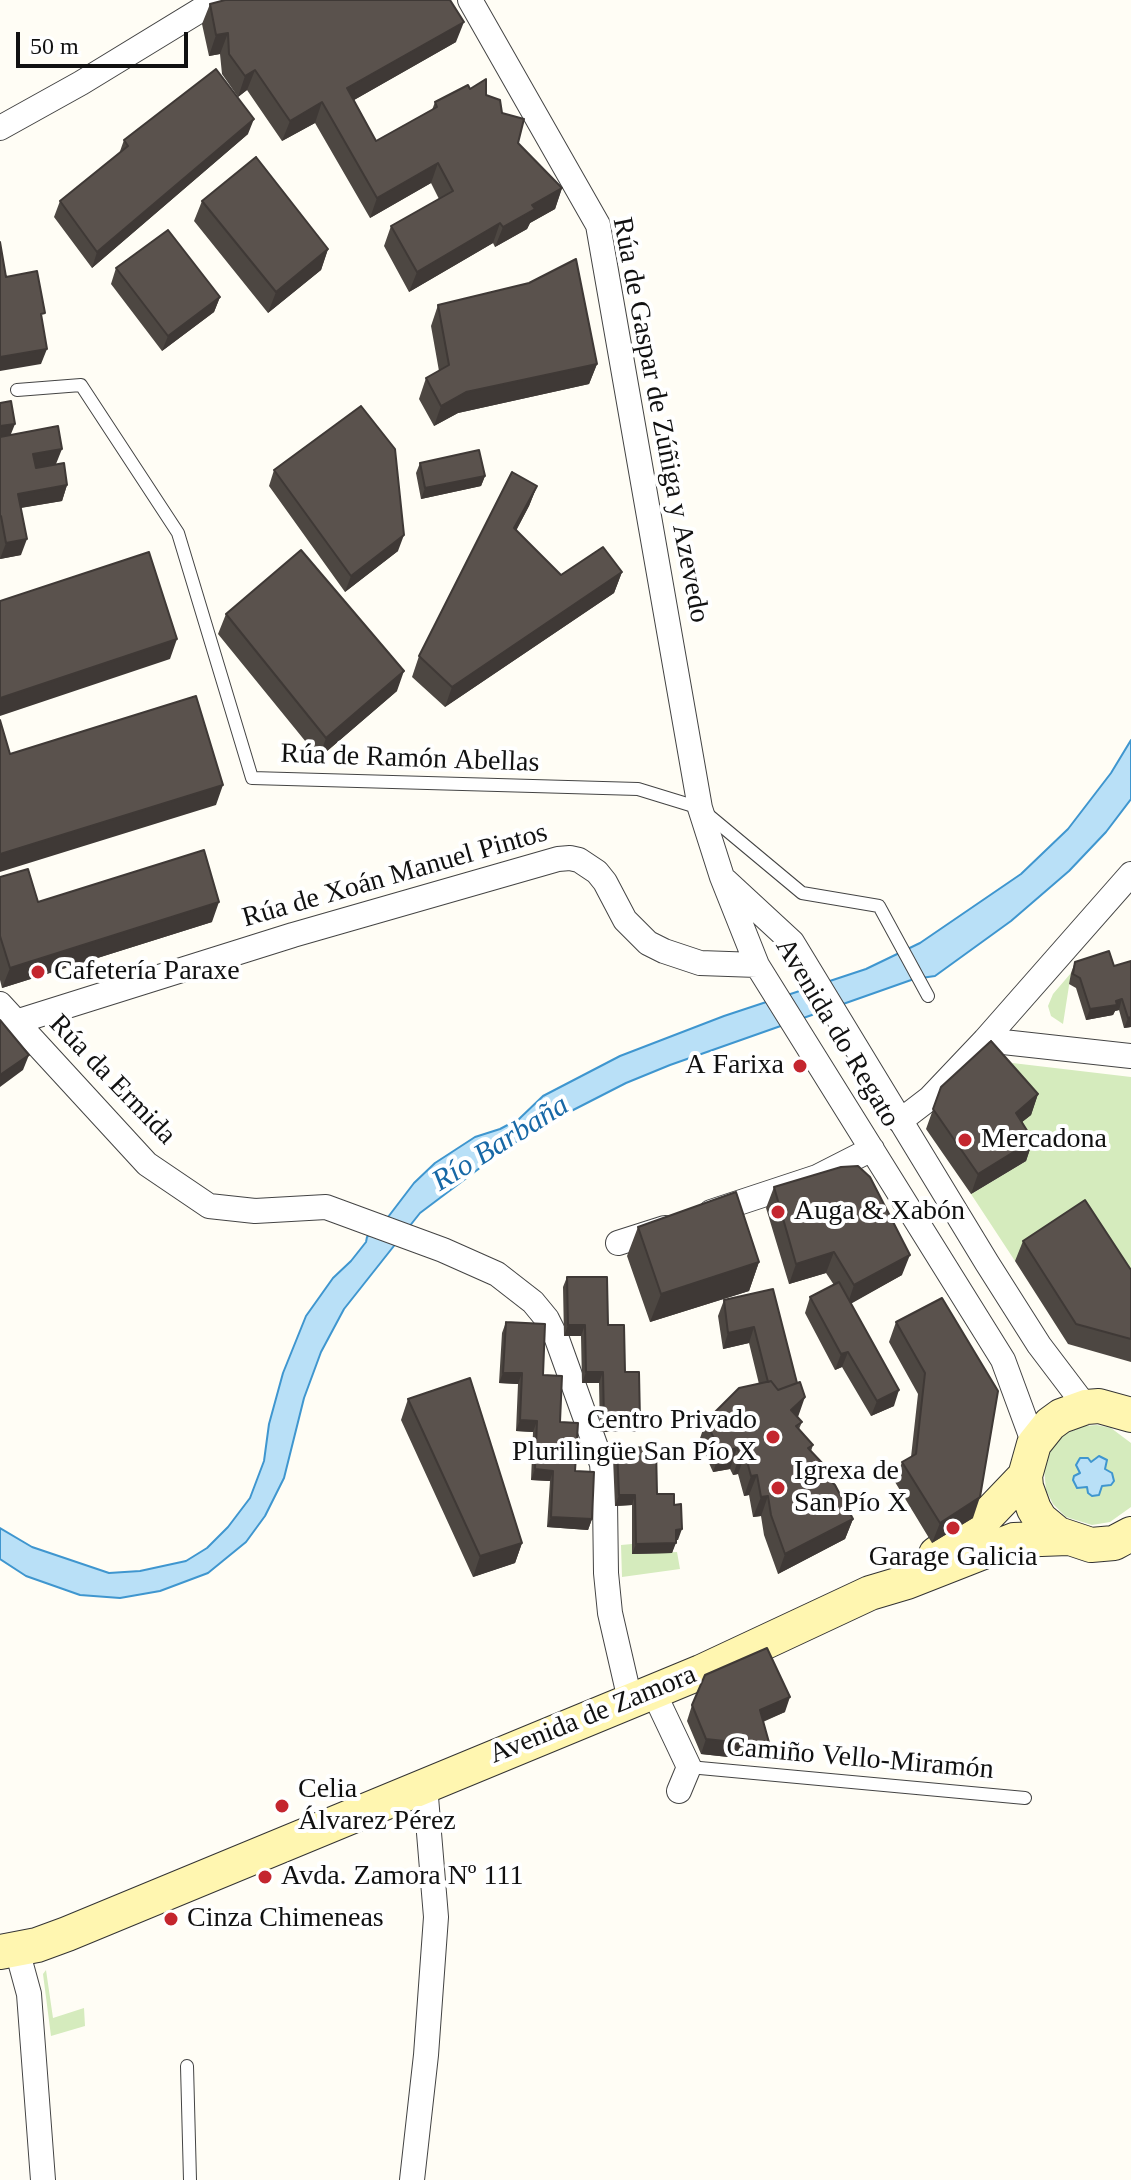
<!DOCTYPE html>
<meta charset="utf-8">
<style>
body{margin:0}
#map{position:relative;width:1131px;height:2180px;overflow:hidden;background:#fffdf5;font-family:Georgia,serif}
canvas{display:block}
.scale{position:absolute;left:16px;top:32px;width:172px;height:36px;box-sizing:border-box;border:4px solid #111;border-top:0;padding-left:10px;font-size:24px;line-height:28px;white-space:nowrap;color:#111;-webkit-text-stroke:6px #fff;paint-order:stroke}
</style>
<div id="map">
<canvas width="1131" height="2180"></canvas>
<div class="scale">50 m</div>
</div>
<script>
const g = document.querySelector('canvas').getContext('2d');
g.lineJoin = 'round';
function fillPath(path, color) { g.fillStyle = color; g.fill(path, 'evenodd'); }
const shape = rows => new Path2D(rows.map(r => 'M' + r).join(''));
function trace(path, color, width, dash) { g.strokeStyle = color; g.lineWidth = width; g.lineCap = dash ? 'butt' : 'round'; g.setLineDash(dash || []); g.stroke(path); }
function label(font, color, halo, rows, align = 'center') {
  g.font = font + ' Georgia,serif'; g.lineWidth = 8; g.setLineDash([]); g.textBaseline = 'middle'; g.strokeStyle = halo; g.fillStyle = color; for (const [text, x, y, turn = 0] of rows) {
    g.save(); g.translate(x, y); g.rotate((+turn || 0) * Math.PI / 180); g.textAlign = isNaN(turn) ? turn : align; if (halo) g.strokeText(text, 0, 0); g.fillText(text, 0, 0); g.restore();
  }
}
fillPath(shape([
 [1071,973,1063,1024,1051,1016,1048,1006,1053,994],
 [1004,1062,1131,1077,1131,1302,1078,1220,1015,1261,971,1194,1026,1161],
 [1097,1425,1111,1428,1131,1443,1131,1507,1110,1522,1092,1525,1066,1517,1053,1504,1046,1490,1044,1469,1051,1449,1065,1434,1084,1426],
 [632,1544,633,1554,677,1552,680,1569,622,1577,621,1545],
 [46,1970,53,2018,84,2008,85,2026,51,2036,43,1974]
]), '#d5ebbd');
const water = shape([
 [1131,740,1131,799,1106,832,1069,871,1011,921,935,976,914,979,670,1065,626,1083,538,1128,505,1149,420,1213,344,1309,321,1352,304,1398,284,1478,265,1516,246,1542,208,1573,160,1591,120,1598,80,1595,26,1576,0,1559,0,1528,32,1547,109,1573,140,1571,186,1561,207,1548,228,1527,250,1498,264,1461,269,1424,283,1373,306,1316,333,1278,351,1261,366,1242,367,1237,385,1221,414,1183,435,1163,475,1137,500,1129,519,1119,543,1096,620,1056,724,1016,866,969,920,943,1021,874,1068,829,1111,773,1131,740],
 [1099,1456,1107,1460,1105,1469,1112,1473,1114,1481,1111,1485,1102,1486,1099,1495,1092,1496,1088,1493,1087,1487,1077,1488,1073,1480,1074,1476,1080,1473,1076,1465,1080,1458,1088,1458,1091,1462,1099,1456]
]);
fillPath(water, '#b9e0f7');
trace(water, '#3f96cf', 2);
const lane = shape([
 [17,390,81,385,178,533,252,778,638,789,700,808,802,893,879,906,928,996],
 [689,1767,1025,1798],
 [187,2066,190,2180]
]);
const street = shape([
 [470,0,598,225,700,808,722,877,757,965,1003,1360,1034,1444],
 [0,128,81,83,217,0],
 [726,881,792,942,987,1263,1039,1345,1086,1407],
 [0,1004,147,1164,209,1206,255,1211,326,1207,443,1250,497,1274,533,1302,547,1319,557,1339,602,1464,605,1501,606,1573,610,1613,630,1700],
 [16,1022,293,935,558,859,570,858,579,860,597,872,605,882,625,920,648,943,664,951,700,963,757,965],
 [985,1040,1131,1056],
 [900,1121,930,1098,985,1040,1131,874],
 [711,1212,817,1177,872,1149],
 [618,1243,665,1228],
 [653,1691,689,1767,679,1791],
 [17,1950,29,1994,43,2180],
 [412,2180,426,2055,436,1917,425,1785]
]);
const secondary = shape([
 [1131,1415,1099,1406,1086,1407,1061,1416,1050,1424,1034,1444,1025,1476,1026,1487,1034,1509,1040,1519,1058,1534,1091,1545,1114,1543,1131,1534],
 [936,1554,982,1521,1025,1476],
 [0,1952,37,1945,67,1934,701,1672,870,1593,907,1582,1014,1540,1068,1538]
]);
trace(lane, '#444', 14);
trace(street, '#444', 26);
trace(secondary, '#333', 36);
trace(lane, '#fff', 12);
trace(street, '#fff', 24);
trace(secondary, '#fff6b0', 34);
fillPath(shape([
 [210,4,456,42,354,100,376,141,432,110,435,102,470,89,486,95,502,113,518,143,562,188,555,209,530,223,527,229,495,247,493,243,409,292,384,246,391,226,439,199,431,183,370,218,315,123,282,141,247,90,238,97,222,74,220,54,209,56,202,24],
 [248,134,92,268,54,217,60,201,119,154,124,140],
 [202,201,328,249,321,270,268,313,194,221],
 [116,268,220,297,214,312,162,351,111,284],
 [438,305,597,364,589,384,458,413,434,426,419,399,426,378,439,371,431,326],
 [0,403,11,435,56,464,36,468,67,485,62,501,21,508,21,555,0,559],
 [420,463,485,476,481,486,421,499,416,473],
 [274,470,398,551,345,592,269,486],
 [537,486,529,506,516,531,561,575,622,572,614,593,445,707,412,677,419,656],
 [226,614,397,691,319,758,218,634],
 [0,877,38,902,212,922,2,988,0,980],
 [1109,951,1131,1027,1124,1028,1119,1010,1115,1011,1113,1015,1086,1020,1076,988,1069,984,1071,973,1075,962],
 [941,1087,1038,1094,1031,1115,1022,1122,1033,1140,1026,1161,971,1194,926,1129],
 [774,1187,902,1275,851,1303,894,1406,871,1416,842,1367,835,1370,805,1313,810,1297,834,1285,826,1273,789,1284,766,1208],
 [638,1227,759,1262,749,1291,650,1322,627,1256],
 [1023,1241,1131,1270,1131,1362,1068,1344,1015,1261],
 [567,1277,608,1325,640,1421,636,1432,600,1432,599,1383,582,1383,581,1336,564,1336,563,1287],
 [773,1289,797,1417,802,1422,799,1429,813,1445,811,1451,824,1465,822,1473,853,1519,845,1539,778,1574,764,1535,761,1516,753,1517,749,1495,744,1496,738,1474,733,1475,730,1469,713,1472,699,1441,706,1421,759,1384,749,1343,723,1349,718,1316,724,1300],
 [942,1298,973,1518,932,1543,895,1482,902,1462,911,1457,918,1394,889,1342,896,1322],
 [506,1322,543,1375,560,1422,575,1471,592,1519,588,1530,547,1527,550,1481,531,1480,533,1432,516,1431,518,1384,499,1383,502,1333],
 [408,1399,522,1543,515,1563,473,1577,401,1420],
 [617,1448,657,1494,678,1540,676,1540,672,1553,632,1554,632,1505,615,1506,613,1458],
 [692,1705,785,1712,763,1722,765,1761,701,1754,687,1721]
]), '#4d4742');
fillPath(shape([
 [464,22,456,42,340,108,347,88],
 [228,33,220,54,209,56,216,35],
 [255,70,247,90,238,97,245,76],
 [322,102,315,123,282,141,290,121],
 [254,119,248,134,92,268,97,252],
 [438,163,431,183,370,218,377,198],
 [562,188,555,209,530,223,527,229,495,247,503,227,532,205],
 [500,223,493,243,409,292,417,272],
 [328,249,321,270,268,313,276,292],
 [220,297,214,312,162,351,168,336],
 [47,349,41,364,0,371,0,357],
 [597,364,589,384,458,413,434,426,441,406,466,392],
 [15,424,9,439,0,441,0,426],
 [62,449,56,464,28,469,33,454],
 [485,476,481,486,421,499,425,488],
 [67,485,62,501,13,509,18,494],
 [537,486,529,506,506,549,514,528],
 [404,535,398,551,345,592,351,576],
 [27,539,21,555,0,559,6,543],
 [622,572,614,593,445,707,452,687],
 [177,639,170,659,0,716,0,698],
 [404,671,397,691,319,758,326,738],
 [223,785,216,805,0,872,0,854],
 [219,902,212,922,2,988,10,968],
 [1122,999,1119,1010,1115,1011,1113,1015,1086,1020,1090,1009],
 [1131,1017,1131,1027,1124,1028,1128,1018],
 [29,1055,23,1070,0,1087,0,1075],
 [1038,1094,1031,1115,1008,1133,1016,1113],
 [1033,1140,1026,1161,971,1194,978,1174],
 [834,1252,826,1273,789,1284,796,1264],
 [910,1255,902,1275,847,1306,854,1285],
 [759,1262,749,1291,650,1322,661,1294],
 [568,1325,585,1325,581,1336,564,1336],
 [754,1327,749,1343,723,1349,728,1333],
 [848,1352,842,1367,835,1370,841,1354],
 [586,1372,603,1372,599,1383,582,1383],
 [503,1373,522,1373,518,1384,499,1383],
 [899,1390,894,1406,871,1416,877,1401],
 [805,1397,798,1417,783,1430,791,1410],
 [520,1420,537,1421,533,1432,516,1431],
 [640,1421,636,1432,600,1432,604,1422],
 [737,1448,730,1469,713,1472,720,1452],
 [745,1454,738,1474,733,1475,740,1455],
 [535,1469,553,1471,550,1481,531,1480],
 [757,1475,749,1495,744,1496,751,1476],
 [619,1495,635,1495,632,1505,615,1506],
 [768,1496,761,1516,753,1517,761,1497],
 [980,1497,973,1518,932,1543,940,1523],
 [551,1517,592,1519,588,1530,547,1527],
 [853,1519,845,1539,778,1574,785,1554],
 [682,1529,678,1540,672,1540,676,1530],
 [522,1543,515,1563,473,1577,480,1556],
 [676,1543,672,1553,632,1554,636,1544],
 [790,1697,785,1712,754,1725,760,1710],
 [706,1739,770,1746,765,1761,701,1754]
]), '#3f3936');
const building = shape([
 [225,0,450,0,464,22,347,88,376,141,437,107,435,102,468,85,470,89,486,79,486,95,500,100,502,113,524,119,518,143,562,188,532,205,535,209,503,227,500,223,417,272,391,226,453,191,438,163,377,198,322,102,290,121,255,70,245,76,229,54,228,33,216,35,210,4,225,0],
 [216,69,254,119,97,252,60,201,128,146,124,140,216,69],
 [256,157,328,249,276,292,202,201,256,157],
 [168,230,220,297,168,336,116,268,168,230],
 [0,242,6,277,37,271,45,313,41,314,47,349,0,357,0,242],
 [576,259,597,364,466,392,441,406,426,378,449,365,438,305,529,283,576,259],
 [11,401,15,424,0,426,0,403,11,401],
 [361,406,395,449,404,535,351,576,274,470,361,406],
 [58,426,62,449,33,454,36,468,64,463,67,485,18,494,27,539,6,543,1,516,0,516,0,437,58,426],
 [479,450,485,476,425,488,420,463,479,450],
 [512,472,537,486,514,528,561,575,603,547,622,572,452,687,419,656,512,472],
 [301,550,404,671,326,738,226,614,301,550],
 [149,552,177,639,0,698,0,601,149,552],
 [196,696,223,785,0,854,0,720,10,754,196,696],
 [204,850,219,902,10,968,0,936,0,877,28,869,38,902,204,850],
 [1109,951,1114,966,1131,961,1131,1017,1128,1018,1122,999,1116,1001,1117,1005,1090,1009,1080,978,1073,974,1075,962,1109,951],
 [0,1020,29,1055,0,1075,0,1020],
 [991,1041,1038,1094,1016,1113,1033,1140,978,1174,933,1109,941,1087,991,1041],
 [858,1166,870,1177,910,1255,854,1285,834,1252,796,1264,774,1187,841,1167,858,1166],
 [736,1192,759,1262,661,1294,638,1227,736,1192],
 [1085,1200,1131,1270,1131,1339,1076,1324,1023,1241,1085,1200],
 [567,1277,607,1277,608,1325,624,1325,625,1372,639,1372,640,1421,604,1422,603,1372,586,1372,585,1325,568,1325,567,1277],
 [839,1282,899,1390,877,1401,848,1352,841,1354,810,1297,839,1282],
 [773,1289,797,1383,778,1390,771,1381,768,1382,754,1327,728,1333,724,1300,773,1289],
 [942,1298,998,1391,980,1497,940,1523,902,1462,916,1454,925,1373,896,1322,942,1298],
 [506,1322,545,1324,543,1375,562,1376,560,1422,578,1423,575,1471,594,1472,592,1519,551,1517,553,1471,535,1469,537,1421,520,1420,522,1373,503,1373,506,1322],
 [470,1378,522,1543,480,1556,408,1399,470,1378],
 [771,1381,778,1390,800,1382,805,1397,791,1410,802,1422,796,1426,813,1445,808,1448,824,1465,819,1470,835,1485,853,1519,785,1554,771,1515,768,1496,761,1497,757,1475,751,1476,745,1454,740,1455,737,1448,720,1452,706,1421,739,1388,771,1381],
 [656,1447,657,1494,674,1494,674,1505,681,1504,682,1529,676,1530,676,1543,636,1544,635,1495,619,1495,617,1448,656,1447],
 [767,1648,790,1697,760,1710,770,1746,706,1739,692,1705,705,1675,767,1648]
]);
fillPath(building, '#5a524d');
trace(building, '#3f3936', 2);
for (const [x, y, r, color] of [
 [38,972,8,"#c4262e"],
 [800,1066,8,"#c4262e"],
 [965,1140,8,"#c4262e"],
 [778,1212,8,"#c4262e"],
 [773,1437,8,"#c4262e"],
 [778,1488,8,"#c4262e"],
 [953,1528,8,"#c4262e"],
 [282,1806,8,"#c4262e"],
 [265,1877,8,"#c4262e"],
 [171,1919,8,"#c4262e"]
]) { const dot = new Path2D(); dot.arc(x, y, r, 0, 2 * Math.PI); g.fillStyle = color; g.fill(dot); trace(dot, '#fff', 3); }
label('28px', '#111', '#fff', [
 ["Rúa de Gaspar de Zúñiga y Azevedo",660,420,79],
 ["Rúa de Ramón Abellas",410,759,2],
 ["Rúa de Xoán Manuel Pintos",395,876,-16],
 ["Avenida do Regato",837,1033,59],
 ["Rúa da Ermida",112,1080,46],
 ["Avenida de Zamora",593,1715,-22],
 ["Camiño Vello-Miramón",860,1759,5]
]);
label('28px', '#111', '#fff', [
 ["Cafetería Paraxe",54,972],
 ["A Farixa",784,1066,"right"],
 ["Mercadona",981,1140],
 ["Auga & Xabón",794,1212],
 ["Centro Privado",757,1421,"right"],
 ["Plurilingüe San Pío X",757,1453,"right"],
 ["Igrexa de",794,1472],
 ["San Pío X",794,1504],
 ["Garage Galicia",953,1558,"center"],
 ["Celia",298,1790],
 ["Álvarez Pérez",298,1822],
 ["Avda. Zamora Nº 111",281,1877],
 ["Cinza Chimeneas",187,1919]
], 'left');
label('italic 30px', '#1768a6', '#fff', [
 ["Río Barbaña",501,1144,-32]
]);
</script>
